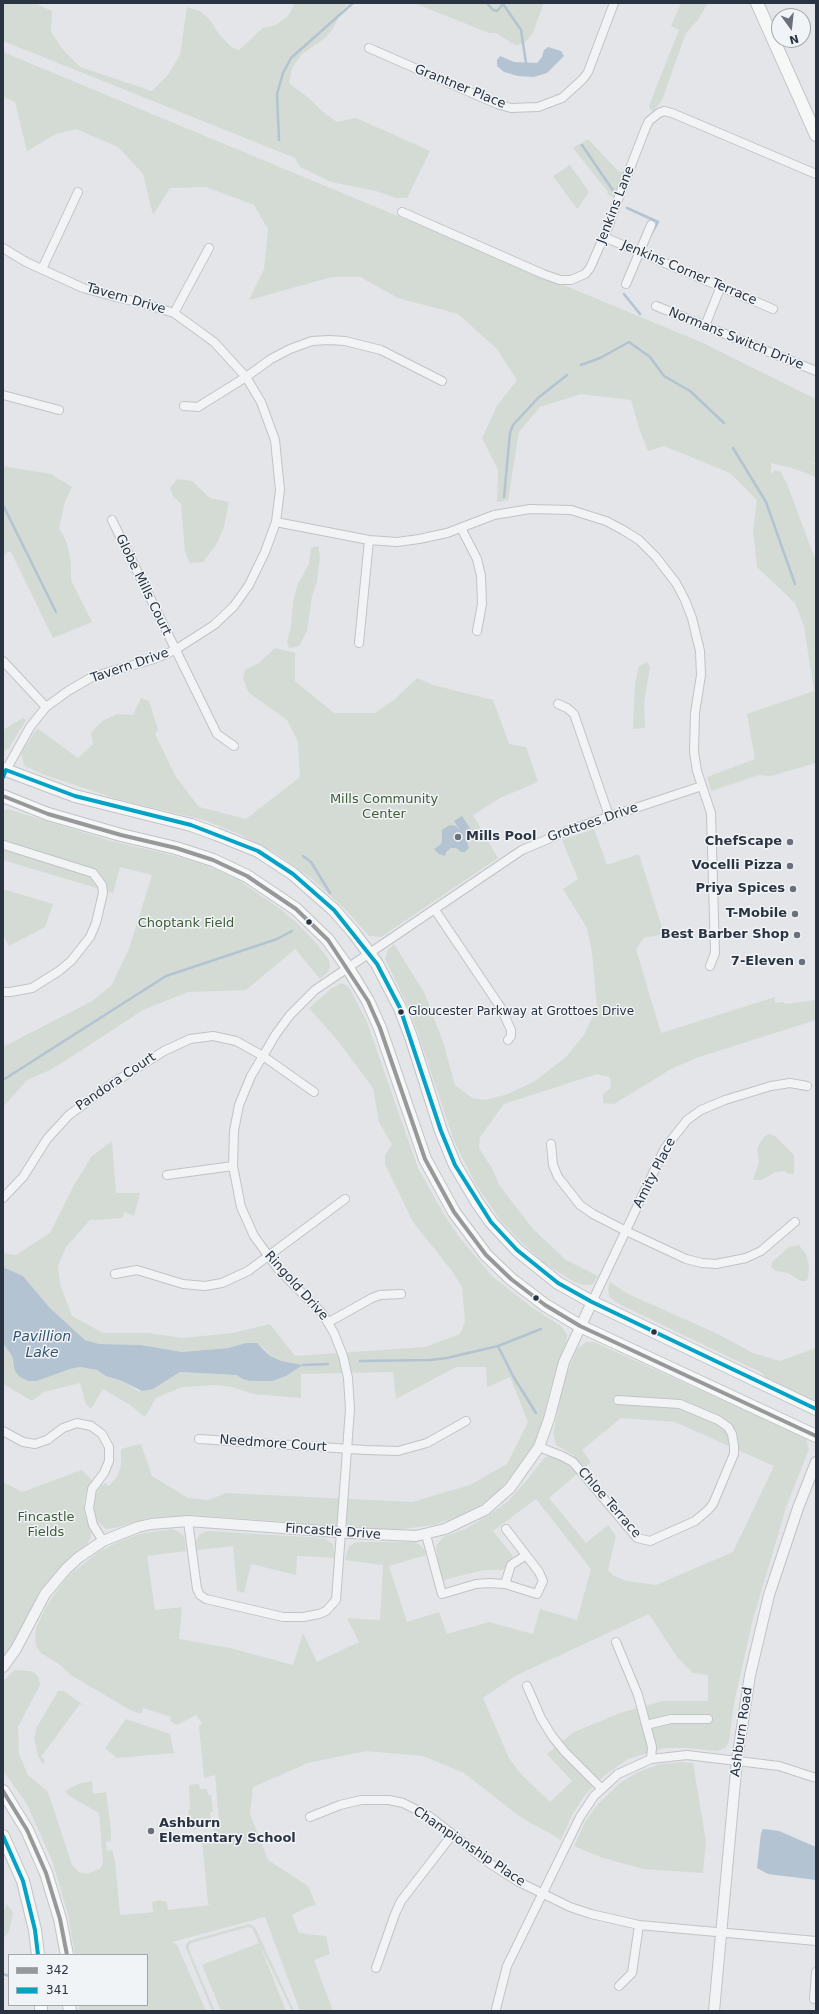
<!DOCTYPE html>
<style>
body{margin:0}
#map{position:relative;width:819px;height:2014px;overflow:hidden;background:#e3e5e8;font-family:"DejaVu Sans",sans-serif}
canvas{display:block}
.frame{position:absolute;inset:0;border:4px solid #2a3341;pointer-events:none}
.legend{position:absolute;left:8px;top:1954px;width:140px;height:52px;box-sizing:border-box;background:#f1f4f7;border:1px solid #a1a7ae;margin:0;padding:5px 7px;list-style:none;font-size:12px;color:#2a3341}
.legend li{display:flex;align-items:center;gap:8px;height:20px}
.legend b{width:20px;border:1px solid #a1a7ae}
.north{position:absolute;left:771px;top:8px;width:40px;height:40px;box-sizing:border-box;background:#f1f4f7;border:1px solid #a1a7ae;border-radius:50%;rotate:165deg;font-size:11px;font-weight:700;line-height:16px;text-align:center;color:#2a3341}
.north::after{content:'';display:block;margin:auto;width:14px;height:18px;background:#6b717b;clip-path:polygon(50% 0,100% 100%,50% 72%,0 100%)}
</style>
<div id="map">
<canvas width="819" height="2014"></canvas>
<div class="frame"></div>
<ul class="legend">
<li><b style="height:5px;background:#979899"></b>342</li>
<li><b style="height:5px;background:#02a3c7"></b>341</li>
</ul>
<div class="north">N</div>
</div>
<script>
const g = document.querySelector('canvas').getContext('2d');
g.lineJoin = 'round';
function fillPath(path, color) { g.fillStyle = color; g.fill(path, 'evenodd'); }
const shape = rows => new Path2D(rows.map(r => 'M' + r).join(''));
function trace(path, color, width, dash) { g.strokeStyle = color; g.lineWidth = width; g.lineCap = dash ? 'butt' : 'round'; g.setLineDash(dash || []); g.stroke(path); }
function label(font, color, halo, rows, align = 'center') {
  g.font = font + ' "DejaVu Sans",sans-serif'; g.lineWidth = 3; g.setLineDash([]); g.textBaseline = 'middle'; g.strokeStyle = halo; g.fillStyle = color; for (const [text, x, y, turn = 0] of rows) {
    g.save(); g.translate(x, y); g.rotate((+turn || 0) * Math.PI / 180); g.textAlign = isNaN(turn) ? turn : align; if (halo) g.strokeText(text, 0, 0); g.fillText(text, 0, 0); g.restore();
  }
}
fillPath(shape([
 [3,3,34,3,52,11,51,32,64,51,80,67,152,91,168,75,180,55,187,7,200,11,210,20,219,34,231,47,239,50,263,28,276,25,288,16,295,3,349,3,343,9,332,30,325,38,301,55,292,68,289,83,310,99,323,112,337,122,356,118,430,151,407,198,396,198,376,191,331,182,300,167,295,158,3,41],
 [414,3,544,3,532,35,523,44,515,45,496,33,489,33],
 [681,3,708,3,698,20,686,33,662,100,653,112,649,107,655,90,679,30,671,26],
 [3,52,703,343,816,399,816,464,806,460,816,465,816,477,792,468,771,463,771,474,775,470,781,472,787,484,816,561,816,763,771,776,759,775,711,791,707,777,755,759,747,714,814,691,804,626,795,603,757,567,753,530,757,500,730,473,664,446,648,451,639,428,631,400,581,394,540,407,519,432,508,500,497,502,498,470,482,438,497,406,517,380,497,349,458,314,398,298,360,277,332,277,249,300,264,269,268,229,254,205,206,187,170,188,153,215,143,174,118,147,76,129,56,134,27,151,15,102,3,97],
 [588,139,618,171,625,173,616,198,607,194,608,192,573,148],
 [570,165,589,192,577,209,553,176],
 [3,466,51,474,72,487,65,502,59,528,67,543,71,563,71,580,92,622,53,638,11,552,7,552,5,555,3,554],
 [177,479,192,481,210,498,229,502,224,527,217,543,203,562,190,563,185,552,181,504,173,496,170,488],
 [318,546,320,557,317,582,312,596,307,631,299,646,289,648,287,641,291,627,293,601,298,584,309,564,311,548],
 [275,648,295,653,295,681,334,713,375,713,394,700,417,678,433,685,493,700,509,744,526,747,538,782,500,798,473,815,498,858,381,937,369,936,346,910,311,878,277,854,241,835,204,820,120,800,42,774,25,766,23,761,21,753,37,728,78,758,93,744,91,733,102,721,117,714,133,715,141,698,149,701,158,730,155,734,176,777,199,807,246,819,300,777,298,742,287,720,249,693,243,679,245,670,259,663],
 [647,662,650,667,644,703,645,728,633,729,635,683,639,666],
 [23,718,26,720,9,748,3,752,3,730],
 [8,809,111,841,176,856,211,867,237,879,279,908,297,923,317,944,329,960,330,966,328,972,320,979,295,949,246,990,188,992,143,1010,71,1057,50,1070,27,1080,3,1107,3,1047,92,1001,111,986,129,949,152,875,120,867,113,893,3,860,3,811],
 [594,829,607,865,639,854,664,934,644,938,636,949,661,1033,775,997,775,1003,784,1002,785,1004,816,1000,816,1020,696,1058,671,1069,614,1104,603,1103,603,1094,611,1088,610,1077,597,1074,504,1104,480,1137,479,1148,493,1170,499,1185,533,1229,566,1260,598,1276,593,1284,587,1285,576,1283,544,1263,521,1242,500,1220,475,1183,454,1141,411,1013,385,959,388,950,394,944,425,994,444,1045,455,1085,472,1098,486,1100,508,1094,535,1081,566,1057,584,1035,597,1007,592,952,587,928,563,889,578,879,562,840],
 [3,889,53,904,45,927,9,946,3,935],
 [342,983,349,987,367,1022,418,1168,445,1216,460,1238,493,1277,533,1308,561,1326,567,1334,567,1339,551,1386,540,1430,530,1454,498,1492,479,1506,456,1517,434,1525,395,1530,193,1515,148,1518,115,1528,106,1529,98,1522,94,1511,95,1498,98,1489,105,1483,109,1486,117,1477,121,1466,121,1449,141,1444,152,1476,188,1498,209,1500,226,1493,412,1502,470,1485,507,1464,528,1422,510,1377,487,1387,486,1367,456,1367,396,1399,393,1372,301,1374,301,1398,253,1394,232,1387,216,1385,182,1387,156,1398,145,1417,130,1405,103,1389,91,1409,86,1404,80,1383,44,1392,32,1401,3,1384,3,1343,13,1356,12,1362,37,1381,70,1369,80,1367,97,1370,106,1376,122,1381,138,1391,153,1389,180,1372,236,1375,243,1379,260,1381,286,1376,302,1365,281,1361,270,1356,262,1346,246,1343,228,1348,182,1352,141,1345,99,1344,85,1340,50,1308,23,1276,3,1267,3,1253,16,1255,50,1233,74,1185,92,1156,112,1141,116,1193,140,1193,134,1216,124,1212,123,1218,90,1220,66,1247,58,1266,60,1284,72,1316,103,1333,148,1333,183,1338,233,1333,270,1324,295,1356,425,1347,460,1334,465,1322,462,1287,452,1271,413,1222,385,1164,385,1155,392,1145,379,1122,373,1088,338,1041,309,1008,332,988],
 [768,1134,775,1136,794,1155,794,1174,789,1174,784,1171,775,1172,762,1180,753,1180,759,1161,757,1149,759,1145,763,1138],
 [799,1245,806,1254,809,1266,808,1278,806,1281,801,1281,788,1273,776,1271,771,1267,772,1262,789,1247],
 [610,1282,628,1294,718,1334,753,1353,780,1361,816,1348,816,1403,767,1380,762,1373,617,1303,609,1296,608,1288],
 [586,1342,594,1342,806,1438,809,1449,787,1505,753,1619,734,1703,729,1742,725,1748,717,1751,687,1748,664,1748,628,1759,604,1776,585,1795,572,1815,561,1840,519,1816,464,1773,423,1756,366,1751,308,1763,253,1787,250,1814,268,1860,308,1886,316,1905,308,1907,292,1915,299,1933,326,1936,330,1954,314,1960,333,2011,300,2011,265,1917,172,1942,177,1945,206,2011,79,2011,79,2005,147,2005,147,1955,75,1955,68,1915,53,1863,27,1804,3,1771,3,1682,14,1670,29,1671,35,1673,39,1678,40,1685,18,1727,19,1754,28,1775,48,1792,72,1865,79,1872,87,1874,100,1869,103,1863,99,1813,69,1796,65,1791,78,1784,92,1781,93,1794,106,1792,111,1831,111,1841,106,1842,107,1851,112,1850,115,1861,120,1915,156,1912,153,1911,152,1902,159,1900,167,1902,168,1910,210,1905,208,1904,202,1840,214,1839,213,1827,219,1821,215,1775,204,1778,199,1726,202,1723,196,1715,177,1725,170,1721,171,1717,143,1708,141,1714,130,1710,71,1675,59,1664,41,1653,36,1646,35,1637,36,1628,46,1607,56,1592,69,1575,100,1551,118,1542,139,1534,172,1529,178,1531,184,1536,186,1551,147,1556,155,1610,182,1607,179,1639,230,1648,293,1665,303,1633,317,1662,359,1642,347,1618,380,1620,383,1565,345,1560,349,1546,356,1542,413,1542,419,1544,424,1549,426,1555,389,1566,407,1622,439,1612,447,1634,489,1622,533,1634,540,1609,577,1620,591,1569,536,1499,493,1531,513,1556,503,1570,484,1570,443,1580,438,1569,436,1546,443,1537,465,1529,489,1515,508,1501,527,1480,545,1457,551,1455,560,1458,578,1473,549,1498,586,1543,608,1525,616,1536,608,1570,614,1576,627,1581,656,1585,733,1552,774,1466,675,1422,621,1418,582,1450,591,1462,584,1468,573,1455,556,1445,553,1434,564,1380,577,1349],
 [649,1614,677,1657,693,1673,708,1675,708,1701,663,1701,623,1712,574,1732,547,1754,572,1781,550,1802,520,1773,509,1758,483,1698,515,1676],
 [82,1470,93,1481,86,1492,84,1501,84,1511,91,1532,91,1537,87,1544,68,1559,49,1580,33,1604,19,1633,3,1660,3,1482,22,1492],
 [207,1531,324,1538,333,1544,335,1558,297,1556,296,1575,251,1564,244,1593,237,1591,233,1546,197,1550,196,1541,199,1535],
 [58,1691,64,1691,86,1707,80,1704,41,1757,45,1760,43,1764,38,1756,34,1738,37,1727],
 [126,1719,170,1734,174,1753,117,1758,105,1748],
 [682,1762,693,1763,706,1841,703,1873,644,1869,603,1858,574,1846,586,1820,598,1804,620,1783,638,1772,660,1764],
 [199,1784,200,1789,207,1789,208,1795,211,1795,213,1812,210,1812,211,1819,201,1820,202,1828,191,1829,188,1810,190,1810,189,1785],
 [7,1904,13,1913,9,1932,3,1938,3,1913],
 [249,1924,255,1927,294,2011,292,2011,260,1945,286,2011,221,2011,202,1965,259,1943,252,1928,248,1927,191,1943,189,1946,189,1950,215,2011,212,2011,186,1948,186,1944,189,1941]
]), '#d4dbd4');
fillPath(shape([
 [548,47,561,51,564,56,547,73,534,77,518,76,504,72,497,66,497,60,500,56,514,62,537,63,542,57,544,50],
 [462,816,475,836,467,842,469,848,465,852,461,852,456,848,451,848,446,852,445,856,439,854,434,849,440,845,442,842,442,830,450,825,456,826,460,830,454,821],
 [3,1267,23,1276,50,1308,85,1340,99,1344,141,1345,182,1352,228,1348,246,1343,257,1343,270,1356,281,1361,303,1365,286,1376,272,1381,250,1381,243,1379,236,1375,180,1372,153,1389,142,1391,122,1381,106,1376,97,1370,80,1367,70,1369,37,1381,28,1381,20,1377,15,1371,12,1356,3,1343],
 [763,1829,779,1831,816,1847,816,1880,768,1874,757,1868,761,1833]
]), '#b3c3d2');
trace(shape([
 [487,3,493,10,497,11,503,4,521,30,526,63],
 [279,140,277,94,283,73,291,58,353,3],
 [582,145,614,192],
 [627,208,658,222,652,233],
 [624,294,640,314],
 [581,365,600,358,629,342,650,357,664,376,690,391,724,423],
 [733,448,766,502,795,584],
 [504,497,510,433,513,425,538,398,567,375],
 [3,505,56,612],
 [303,856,311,862,330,893],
 [3,1080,166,976,277,939,292,931],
 [498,1346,513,1376,536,1413],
 [360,1361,430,1360,447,1358,498,1346,541,1329],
 [303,1365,328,1364],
 [3,1974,9,1976]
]), '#b3c3d2', 2.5);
const minor = shape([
 [369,48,497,104,511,108,538,107,562,98,583,79,588,72,614,3],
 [402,212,543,274,560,280,571,280,585,274,590,268,609,225,617,202,646,127,649,121,659,113,664,111,672,113,816,174],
 [604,237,773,309],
 [3,248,26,262,83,288,116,297,142,303,174,313,214,342,246,377,261,402,275,440,280,490,276,522,265,552,249,585,234,606,214,625,175,650,154,659,92,677,68,691,46,707,30,727,6,770],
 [42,269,78,192],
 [626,284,651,225],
 [656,306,816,371],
 [174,313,209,248],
 [705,326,721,286],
 [3,395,59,410],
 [184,406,198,407,246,377,271,359,290,349,312,341,329,340,345,341,381,350,442,381],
 [112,520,217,734,234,746],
 [276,522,369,540,397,542,419,539,447,533,494,515,530,509,571,510,606,521,623,530,639,540,656,557,676,583,685,600,692,618,700,651,701,675,695,713,694,752,697,771,711,813,715,953,710,966],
 [461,528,477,559,481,576,482,604,477,631],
 [359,643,369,540],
 [3,661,46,707],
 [558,704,567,708,574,714,609,816],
 [435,910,501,1008,511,1030,511,1036,508,1040],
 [3,992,10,992,32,988,59,971,71,961,90,937,96,923,103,893,102,885,93,873,4,845],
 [551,1144,553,1165,558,1177,580,1205,593,1214,626,1231,686,1259,702,1263,716,1264,746,1258,761,1251,795,1222],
 [167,1175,233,1166],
 [3,1198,23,1177,47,1139,69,1115,113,1083,164,1051,190,1039,213,1036,236,1041,263,1056,314,1092],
 [115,1274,137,1270,183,1284,205,1286,222,1283,248,1271,345,1199],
 [592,1302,665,1148,687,1120,701,1110,725,1100,771,1086,790,1083,807,1086],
 [329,1322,372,1298,380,1295,401,1294],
 [3,1431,23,1442,35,1444,47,1440,63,1428,77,1423,91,1426,102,1434,109,1447,109,1461,104,1473,92,1489,89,1508,93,1525,103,1541],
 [199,1439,366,1450,398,1451,427,1443,466,1421],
 [539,1447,562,1456,573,1462,637,1538,650,1541,695,1521,708,1510,713,1504,734,1454,734,1446,732,1434,728,1427,718,1420,680,1404,618,1400],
 [188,1521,197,1589,200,1595,206,1599,283,1617,303,1617,319,1614,326,1611,336,1600,350,1409,348,1378,343,1356,334,1333,322,1313,278,1269,254,1236,241,1207,233,1166,234,1131,239,1105,251,1076,276,1034,290,1015,315,990,522,850,572,829,702,786],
 [426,1535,442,1594,476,1584,489,1583,505,1584,537,1594,543,1581,539,1572,506,1529],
 [505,1584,511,1565,526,1555],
 [616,1642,638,1695,652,1747,651,1759],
 [527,1686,541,1718,552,1736,565,1752,601,1788],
 [646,1725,671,1719,708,1719],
 [310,1817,340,1805,361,1800,389,1800,403,1803,429,1816,489,1863,519,1882,570,1907,591,1914,639,1925,816,1941],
 [376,1968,395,1914,401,1901,452,1835],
 [619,1986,632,1973,639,1925],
 [814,1999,816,1972],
 [496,2009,507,1966,580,1817,594,1796,618,1774,651,1759,687,1755,779,1766,816,1778]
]);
const tertiary = shape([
 [3,1667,16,1649,45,1594,66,1569,78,1558,103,1541,138,1527,151,1524,188,1521,351,1533,416,1536,445,1529,485,1510,510,1488,539,1447,549,1419,564,1362,592,1302],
 [714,2011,737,1760,750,1675,769,1595,798,1508,816,1462]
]);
const secondary = shape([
 [757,3,816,135],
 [3,769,75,796,191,825,216,834,258,851,293,874,334,910,354,933,377,964,400,1008,411,1037,441,1131,455,1165,477,1202,491,1222,517,1250,558,1283,592,1302,816,1409],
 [3,796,48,814,121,835,176,848,213,860,247,876,296,909,328,940,348,968,368,1001,380,1028,425,1159,454,1212,486,1255,511,1279,545,1305,580,1326,816,1436],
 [3,1791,27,1830,46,1873,60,1919,67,1955],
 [3,1836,23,1881,35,1930,38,1955],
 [69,2005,70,2011],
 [41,2011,41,2005]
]);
trace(minor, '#c1c3c6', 10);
trace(tertiary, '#c1c3c6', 12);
trace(secondary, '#c1c3c6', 14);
trace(minor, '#f2f3f5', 8);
trace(tertiary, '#f2f3f5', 10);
trace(secondary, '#f6f7f7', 12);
trace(shape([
 [3,796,48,814,121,835,176,848,213,860,247,876,296,909,328,940,368,1001,380,1028,425,1159,454,1212,486,1255,511,1279,545,1305,580,1326,816,1436],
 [3,1791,27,1830,46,1873,60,1919,67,1955]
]), '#979899', 4);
trace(shape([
 [3,777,6,770,75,796,191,825,258,851,293,874,334,910,377,964,400,1008,441,1131,455,1165,491,1222,517,1250,558,1283,592,1302,816,1409],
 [3,1836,23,1881,35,1930,38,1955]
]), '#02a3c7', 4);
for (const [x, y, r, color] of [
 [458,837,4,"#6b717b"],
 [790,842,4,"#6b717b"],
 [790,866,4,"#6b717b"],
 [793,889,4,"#6b717b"],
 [795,914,4,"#6b717b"],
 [309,922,3.5,"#2a3341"],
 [797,935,4,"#6b717b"],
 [802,962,4,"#6b717b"],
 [401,1012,3.5,"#2a3341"],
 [536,1298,3.5,"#2a3341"],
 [654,1332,3.5,"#2a3341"],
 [151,1831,4,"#6b717b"]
]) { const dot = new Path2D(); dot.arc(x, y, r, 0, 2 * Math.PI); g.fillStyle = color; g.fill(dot); trace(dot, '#f1f4f7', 1.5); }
label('12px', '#2a3341', '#f1f4f7', [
 ["Gloucester Parkway at Grottoes Drive",408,1012]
], 'left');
label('13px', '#2a3341', '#f1f4f7', [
 ["Grantner Place",460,87,22],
 ["Jenkins Lane",616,205,-69],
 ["Jenkins Corner Terrace",689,273,23],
 ["Tavern Drive",126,299,16],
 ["Normans Switch Drive",736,339,22],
 ["Globe Mills Court",143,585,64],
 ["Tavern Drive",130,666,-19],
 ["Grottoes Drive",593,823,-19],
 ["Pandora Court",116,1082,-34],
 ["Amity Place",655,1173,-63],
 ["Ringold Drive",296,1286,48],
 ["Needmore Court",273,1444,4],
 ["Chloe Terrace",609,1503,49],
 ["Fincastle Drive",333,1532,4],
 ["Ashburn Road",742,1732,-82],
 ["Championship Place",469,1847,34]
]);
label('13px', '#405c38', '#f1f4f7', [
 ["Mills Community",384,800],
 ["Center",384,815],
 ["Choptank Field",186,924],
 ["Fincastle",46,1518],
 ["Fields",46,1533]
]);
label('bold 13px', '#2a3341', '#f1f4f7', [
 ["Mills Pool",466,837,"left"],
 ["ChefScape",782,842],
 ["Vocelli Pizza",782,866],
 ["Priya Spices",785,889],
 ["T-Mobile",787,914],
 ["Best Barber Shop",789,935],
 ["7-Eleven",794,962],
 ["Ashburn",159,1824,"left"],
 ["Elementary School",159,1839,"left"]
], 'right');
label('italic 14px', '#355474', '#f1f4f7', [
 ["Pavillion",42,1337],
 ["Lake",42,1353]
]);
</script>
